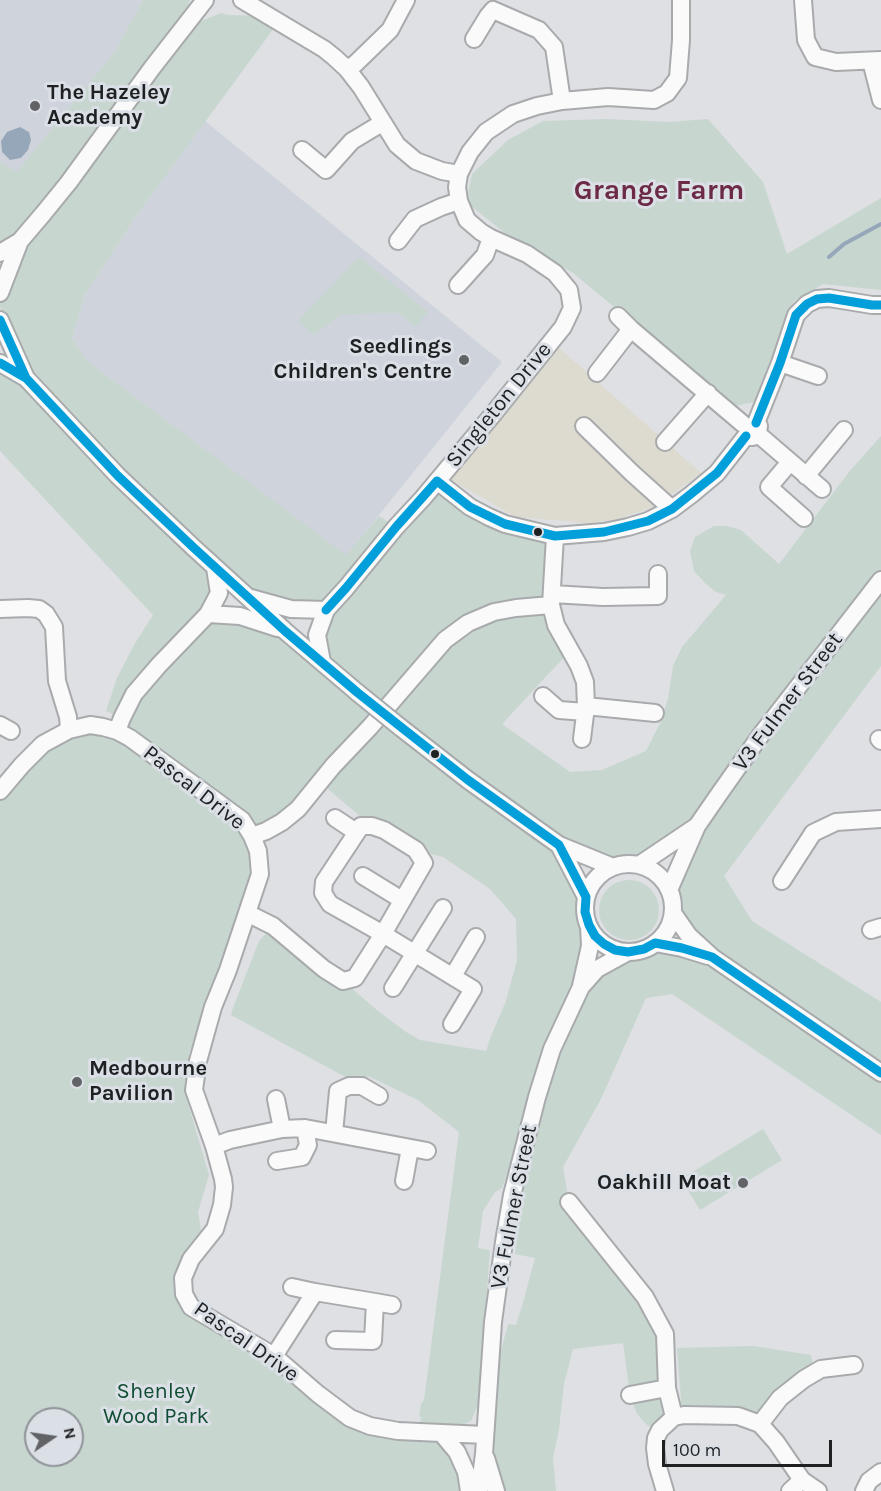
<!DOCTYPE html>
<style>
body{margin:0}
#map{position:relative;width:881px;height:1491px;overflow:hidden;background:#dee0e3;font-family:Karla,sans-serif}
canvas{display:block}
.north{position:absolute;left:24px;top:1407px;width:60px;height:60px;box-sizing:border-box;background:#dbdfe6;border:2px solid #8f9398;border-radius:50%;rotate:77deg;font-size:16px;font-weight:700;line-height:24px;text-align:center;color:#1e2022}
.north::after{content:'';display:block;margin:auto;width:21px;height:27px;background:#616366;clip-path:polygon(50% 0,100% 100%,50% 72%,0 100%)}
.scale{position:absolute;left:662px;top:1440px;width:170px;height:27px;box-sizing:border-box;border:3px solid #1e2022;border-top:0;padding-left:8px;font-size:18px;line-height:21px;white-space:nowrap;color:#1e2022;-webkit-text-stroke:4px #dbdfe6;paint-order:stroke}
</style>
<div id="map">
<canvas width="881" height="1491"></canvas>
<div class="north">N</div>
<div class="scale">100 m</div>
</div>
<script>
const g = document.querySelector('canvas').getContext('2d');
g.lineJoin = 'round';
function fillPath(path, color) { g.fillStyle = color; g.fill(path, 'evenodd'); }
const shape = rows => new Path2D(rows.map(r => 'M' + r).join(''));
function trace(path, color, width, dash) { g.strokeStyle = color; g.lineWidth = width; g.lineCap = dash ? 'butt' : 'round'; g.setLineDash(dash || []); g.stroke(path); }
function label(font, color, halo, rows, align = 'center') {
  g.font = font + ' Karla,sans-serif'; g.lineWidth = 6; g.setLineDash([]); g.textBaseline = 'middle'; g.strokeStyle = halo; g.fillStyle = color; for (const [text, x, y, turn = 0] of rows) {
    g.save(); g.translate(x, y); g.rotate((+turn || 0) * Math.PI / 180); g.textAlign = isNaN(turn) ? turn : align; if (halo) g.strokeText(text, 0, 0); g.fillText(text, 0, 0); g.restore();
  }
}
fillPath(shape([
 [557,346,701,473,654,507,617,519,589,523,516,517,448,478]
]), '#dddacf');
fillPath(shape([
 [0,0,143,0,116,50,17,173,0,163],
 [205,121,502,362,346,556,87,361,72,338,85,295,136,216]
]), '#cfd4dc');
fillPath(shape([
 [143,0,190,0,185,15,174,32,221,13,228,15,270,16,274,28,136,216,85,295,72,338,87,361,346,555,379,516,396,527,437,481,452,493,555,536,554,556,543,616,567,654,502,724,570,772,602,770,646,751,660,723,668,699,673,666,682,647,726,595,716,592,706,584,694,571,690,551,695,537,714,526,727,526,741,530,779,564,849,472,881,436,881,666,724,876,752,921,881,1002,881,1135,672,994,646,998,601,1099,563,1167,569,1202,665,1334,674,1417,660,1430,647,1425,637,1414,630,1395,623,1343,573,1349,564,1384,559,1429,553,1458,556,1491,496,1491,491,1453,499,1359,508,1324,516,1325,522,1306,535,1258,515,1254,522,1198,523,1151,512,1160,502,1188,495,1192,483,1211,478,1248,489,1250,490,1251,478,1404,471,1421,443,1434,469,1491,0,1491,0,798,58,743,104,731,231,821,250,843,254,866,251,888,220,964,189,1053,187,1100,209,1175,198,1212,201,1231,175,1274,183,1278,184,1294,350,1418,415,1432,417,1443,421,1417,419,1416,421,1404,424,1400,459,1132,418,1100,368,1076,362,1086,231,1015,233,1008,259,941,273,926,343,981,378,1011,406,1032,420,1040,486,1051,491,1036,506,1001,517,960,516,919,490,889,443,857,416,850,362,818,321,783,252,836,130,738,122,718,106,711,117,678,134,645,153,615,0,451,0,363,24,378,4,314,0,307,0,281,20,241,0,250,0,163,17,172,116,50],
 [216,568,284,611,325,610,321,661,285,631,208,614],
 [697,827,669,890,672,901,673,913,710,957,655,943,644,949,636,951,582,986,589,925,585,912,586,897,560,846,613,867,626,864,639,865],
 [36,1419,72,1419,72,1455,36,1455],
 [606,119,668,122,708,119,763,182,787,254,881,198,881,290,823,284,794,301,754,402,734,406,573,273,506,234,470,205,468,193,472,174,508,140,543,121],
 [359,257,428,312,415,327,399,313,373,313,340,315,314,335,298,321],
 '599 910a30 30 0 1 1 60 0a30 30 0 1 1-60 0Z',
 [763,1129,782,1160,700,1210,681,1179],
 [753,1346,811,1355,813,1367,761,1415,682,1412,677,1348]
]), '#c7d6cf');
fillPath(shape([
 [20,127,29,132,31,140,28,150,21,158,10,160,2,152,1,141,7,132]
]), '#97a7ba');
trace(shape([
 [829,257,844,244,881,224]
]), '#97a7ba', 4);
const minor = shape([
 [242,0,324,49,334,57,347,69,361,87,397,145,416,161,442,171,459,174],
 [803,0,806,40,815,57,836,62,881,60],
 [474,39,488,16,493,10,539,30,554,47,562,101],
 [871,61,881,100],
 [347,69,355,64,390,30,406,0],
 [302,150,326,170,352,141,382,123],
 [398,241,415,219,441,207,459,201],
 [0,253,20,241,43,214,69,182,152,68,205,0],
 [458,285,485,255,491,238],
 [0,293,20,241],
 [618,316,631,329,743,424],
 [0,320,26,378],
 [0,363,26,378,118,476,194,548,285,631,358,693],
 [780,363,818,376],
 [597,373,631,329],
 [584,426,632,473,672,509],
 [758,434,822,489],
 [746,436,752,437,756,436,758,432,759,426,756,423,780,363,796,315,807,304,817,299,829,298,872,305,881,305],
 [665,442,708,393],
 [790,462,769,487,804,518],
 [806,476,844,430],
 [437,481,470,507,489,517,505,524,555,536,604,532,628,527,648,521,672,509,692,494,717,473,746,436],
 [555,536,551,605,556,625,579,666,585,682,586,706,582,739],
 [552,594,603,597,658,596,658,574],
 [251,598,291,609,326,610],
 [0,609,28,608,39,609,46,614,54,627,57,681,68,717,69,730],
 [208,614,240,616,277,628],
 [322,662,317,635,326,610,346,588,396,527,423,498,494,413,563,327,572,308,569,290,555,273,527,254,491,238,481,232,467,220,459,201,457,187,459,174,470,152,486,132,513,114,537,106,562,101,608,97,654,100,667,93,678,78,681,40,681,0],
 [543,696,559,710,586,712],
 [586,706,655,713],
 [0,725,11,731],
 [400,727,468,780,559,845,613,867],
 [117,731,122,718,134,694,159,665,208,614,219,593,215,568],
 [879,739,881,741],
 [0,791,22,765,43,744,69,730,90,725,103,727,117,731,130,738,242,820,252,836,258,851,260,874,228,970,213,1007,198,1061,194,1090,214,1146,223,1179,224,1187,222,1205,215,1229,191,1259,183,1278,184,1294,191,1307,274,1356,318,1394,350,1418,370,1426,398,1431,485,1435],
 [335,818,356,832],
 [252,836,266,831,282,822,298,809,333,766,370,727,445,640,468,623,494,612,516,608,551,605],
 [559,845,586,897],
 '585 908a44 44 0 1 1 88 0a44 44 0 1 1-88 0Z',
 [639,865,697,826],
 [363,876,402,900],
 [782,881,813,833,836,822,881,819],
 [669,890,697,826,717,797,760,736,881,580],
 [247,913,273,926,324,969,343,981,355,978,383,934,424,863,416,850,384,830,372,826,361,826,324,882,323,893,330,904,383,934,473,989,452,1024],
 [673,913,689,936,712,957,881,1073],
 [871,930,881,927],
 [655,943,682,948,708,956],
 [453,976,476,937],
 [581,986,590,946,589,926],
 [393,988,443,908],
 [276,1099,282,1129],
 [334,1133,338,1091,349,1086,362,1086,379,1096],
 [214,1146,230,1140,282,1129,305,1128,427,1151],
 [277,1161,302,1157,308,1145,305,1128],
 [404,1181,410,1148],
 [569,1202,645,1297,665,1334,667,1388,674,1417],
 [315,1292,375,1302,373,1341,335,1340],
 [375,1302,392,1305],
 [274,1356,315,1292,292,1287],
 [630,1395,667,1388],
 [760,1424,780,1398,804,1379,821,1369,854,1365],
 [442,1434,457,1452,466,1472,469,1491],
 [486,1458,496,1491],
 [479,1491,484,1454,493,1322,504,1242,512,1195,537,1097,552,1049,581,987,597,969,628,952],
 [665,1491,657,1464,655,1448,656,1438,660,1430,674,1417,684,1415,738,1416,760,1424,776,1442,802,1480,818,1491],
 [790,1491,802,1480],
 [864,1491,869,1481,881,1472]
]);
trace(minor, '#a8aaac', 20);
trace(minor, '#fafafb', 16);
const minorBridge = shape([
 [358,693,400,727]
]);
trace(minorBridge, '#a8aaac', 20, []);
trace(minorBridge, '#fafafb', 16);
trace(shape([
 [0,320,26,378],
 [0,363,26,378,118,476,194,548,285,631,358,693,468,780,559,845,586,897],
 [756,423,780,363,796,315,807,304,817,299,829,298,872,305,881,305],
 [437,481,470,507,505,524,555,536,604,532,648,521,672,509,717,473,746,436],
 [326,610,346,588,396,527,437,481],
 [586,897,585,912,589,925,595,936,604,944,615,950,628,952,644,949,655,943],
 [655,943,682,948,712,957,881,1073]
]), '#039fda', 9);
for (const [x, y, r, color] of [
 [35,106,6,"#616366"],
 [464,360,6,"#616366"],
 [538,532,5,"#1e2022"],
 [435,754,5,"#1e2022"],
 [77,1082,6,"#616366"],
 [743,1183,6,"#616366"]
]) { const dot = new Path2D(); dot.arc(x, y, r, 0, 2 * Math.PI); g.fillStyle = color; g.fill(dot); trace(dot, '#dbdfe6', 2); }
label('bold 22px', '#1e2022', '#dbdfe6', [
 ["The Hazeley",47,93],
 ["Academy",47,118],
 ["Seedlings",452,347,"right"],
 ["Children's Centre",452,372,"right"],
 ["Medbourne",89,1069],
 ["Pavilion",89,1094],
 ["Oakhill Moat",731,1183,"right"]
], 'left');
label('22px', '#1e2022', '#dbdfe6', [
 ["Singleton Drive",499,405,-51],
 ["V3 Fulmer Street",788,702,-53],
 ["Pascal Drive",194,788,38],
 ["V3 Fulmer Street",514,1207,-79],
 ["Pascal Drive",246,1342,35]
]);
label('22px', '#104d33', '#dbdfe6', [
 ["Shenley",156,1392],
 ["Wood Park",156,1417]
]);
label('bold 28px', '#6d2a47', '#dbdfe6', [
 ["Grange Farm",659,191]
]);
</script>
